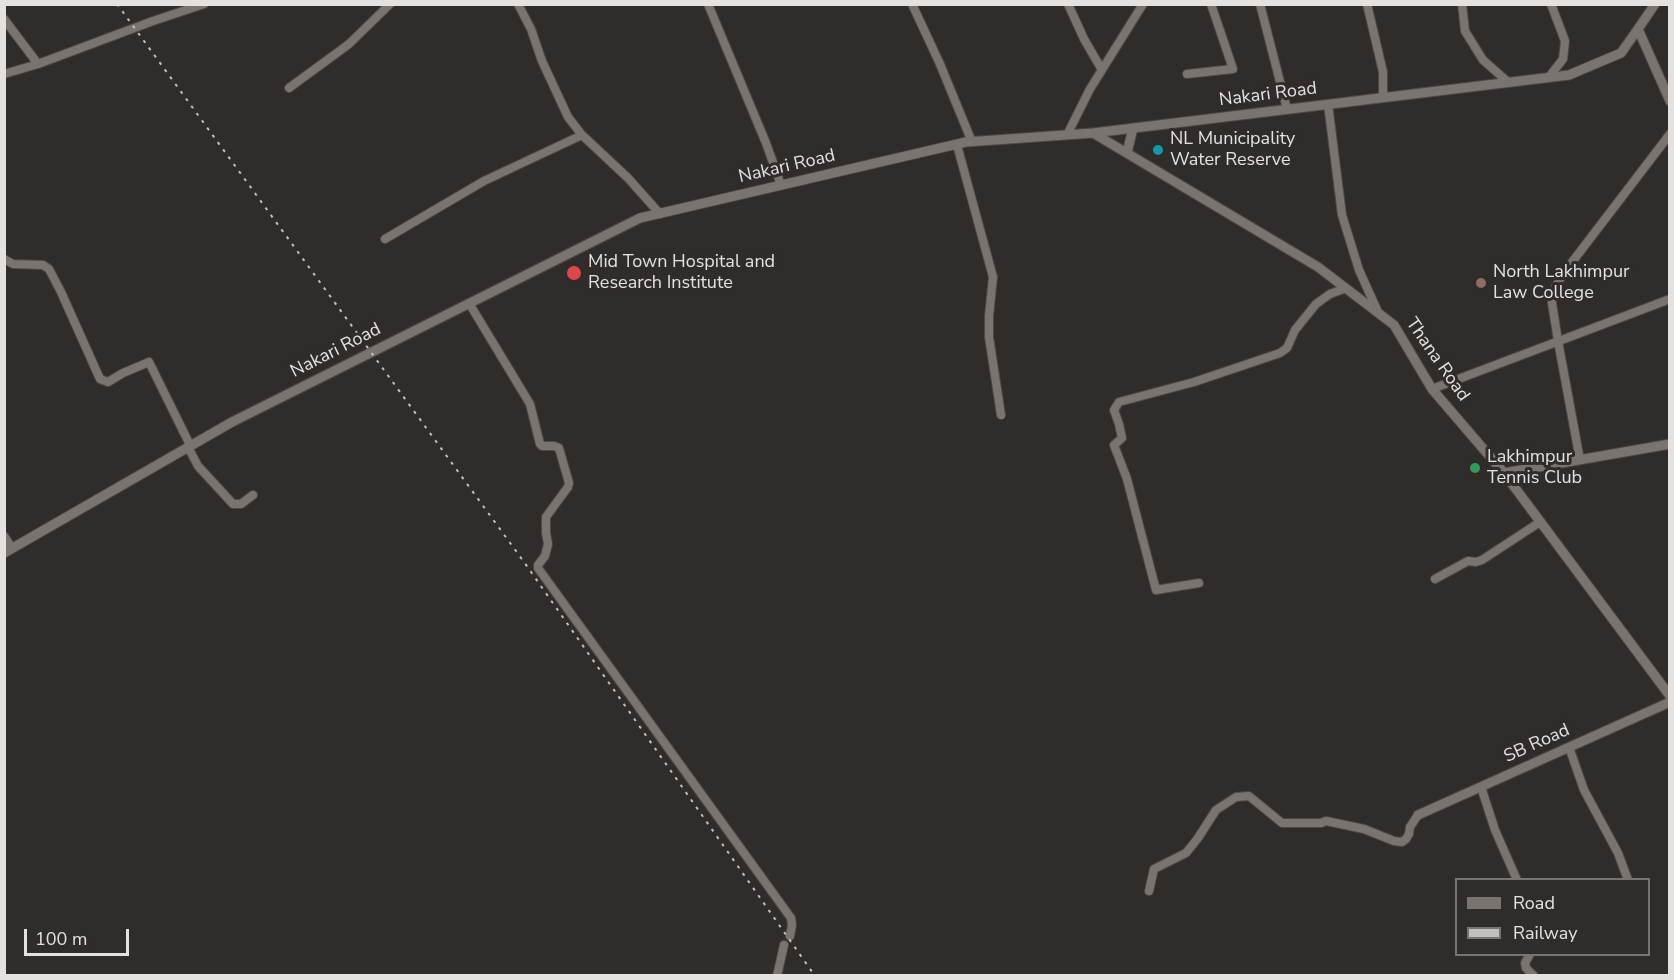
<!DOCTYPE html>
<style>
body{margin:0}
#map{position:relative;width:1674px;height:980px;overflow:hidden;background:#302c29;font-family:"Nunito Sans",sans-serif}
canvas{display:block}
.frame{position:absolute;inset:0;border:6px solid #e4e1df;pointer-events:none}
.legend{position:absolute;left:1455px;top:878px;width:195px;height:78px;box-sizing:border-box;background:#302c29;border:2px solid #787472;margin:0;padding:8px 10px;list-style:none;font-size:18px;color:#e4e1df}
.legend li{display:flex;align-items:center;gap:12px;height:30px}
.legend b{width:30px;border:2px solid #787472}
.scale{position:absolute;left:24px;top:929px;width:105px;height:27px;box-sizing:border-box;border:3px solid #e4e1df;border-top:0;padding-left:8px;font-size:18px;line-height:21px;white-space:nowrap;color:#e4e1df;-webkit-text-stroke:4px #302c29;paint-order:stroke}
</style>
<div id="map">
<canvas width="1674" height="980"></canvas>
<div class="frame"></div>
<ul class="legend">
<li><b style="height:8px;background:#7a7471"></b>Road</li>
<li><b style="height:8px;background:#c2bfbd"></b>Railway</li>
</ul>
<div class="scale">100 m</div>
</div>
<script>
const g = document.querySelector('canvas').getContext('2d');
g.lineJoin = 'round';
const shape = rows => new Path2D(rows.map(r => 'M' + r).join(''));
function trace(path, color, width, dash) { g.strokeStyle = color; g.lineWidth = width; g.lineCap = dash ? 'butt' : 'round'; g.setLineDash(dash || []); g.stroke(path); }
function label(font, color, halo, rows, align = 'center') {
  g.font = font + ' "Nunito Sans",sans-serif'; g.lineWidth = 6; g.setLineDash([]); g.textBaseline = 'middle'; g.strokeStyle = halo; g.fillStyle = color; for (const [text, x, y, turn = 0] of rows) {
    g.save(); g.translate(x, y); g.rotate((+turn || 0) * Math.PI / 180); g.textAlign = isNaN(turn) ? turn : align; if (halo) g.strokeText(text, 0, 0); g.fillText(text, 0, 0); g.restore();
  }
}
const minor = shape([
 [518,4,531,29,542,61,568,117,582,135,628,178,660,214],
 [708,4,766,143,781,185],
 [912,4,940,64,972,142],
 [1068,4,1084,39,1102,70],
 [1260,4,1287,109],
 [1367,4,1383,72,1383,97],
 [1462,4,1465,31,1483,60,1508,82],
 [4,19,38,64],
 [4,74,38,64,153,21,204,4],
 [1187,74,1233,69,1211,4],
 [1549,77,1563,59,1565,41,1551,4],
 [289,88,349,44,390,4],
 [1328,104,1342,215,1359,270,1378,312],
 [1067,135,1090,89,1143,4],
 [957,145,993,277,989,316,989,337,1001,415],
 [385,239,484,181,582,135],
 [4,259,13,264,43,265,49,269,61,292,100,379,108,382,123,373,149,362,190,445],
 [469,303,530,404,540,444,542,446,554,446,559,448,569,483,568,487,546,517,546,533,548,544,545,556,538,565,538,568,791,918,792,925,790,936],
 [1432,389,1670,299],
 [188,447,198,466,233,504,241,504,253,495],
 [1580,460,1558,341,1552,303,1552,293,1563,274,1670,134],
 [4,536,12,548],
 [1435,579,1468,561,1476,562,1482,560,1540,522],
 [1199,583,1156,590,1127,479,1114,445,1122,438,1119,424,1114,410,1119,402,1194,382,1280,353,1287,348,1295,330,1316,304,1330,294,1346,288],
 [1569,747,1584,790,1618,853,1628,880],
 [1481,787,1495,830,1517,880],
 [1149,891,1154,869,1186,853,1198,838,1216,810,1236,797,1249,796,1282,823,1321,823,1326,821,1364,829,1394,841,1402,842,1406,839,1409,834,1410,827,1418,815],
 [1530,954,1525,963,1526,968,1534,976],
 [777,976,784,945]
]);
const tertiary = shape([
 [1655,4,1638,29,1670,101],
 [1093,133,1318,267,1394,325,1432,389,1504,473,1670,696],
 [1127,153,1133,128],
 [1504,473,1670,444],
 [4,553,232,422,640,218,966,142,1093,133,1569,75,1621,53,1638,29],
 [1418,815,1670,702]
]);
trace(minor, '#4d4947', 10);
trace(tertiary, '#4d4947', 11);
trace(minor, '#7a7471', 8);
trace(tertiary, '#7a7471', 9);
trace(shape([
 [117,4,524,562,815,976]
]), '#c2bfbd', 2, [3, 6]);
for (const [x, y, r, color] of [
 [1158,150,6,"#0f9aa8"],
 [574,273,8,"#e0444e"],
 [1481,283,6,"#8d6e63"],
 [1475,468,6,"#2e9e5b"]
]) { const dot = new Path2D(); dot.arc(x, y, r, 0, 2 * Math.PI); g.fillStyle = color; g.fill(dot); trace(dot, '#302c29', 2); }
label('18px', '#e4e1df', '#302c29', [
 ["Nakari Road",1268,95,-7],
 ["Nakari Road",787,167,-13],
 ["Nakari Road",336,351,-27],
 ["Thana Road",1437,360,55],
 ["SB Road",1537,744,-24]
]);
label('18px', '#e4e1df', '#302c29', [
 ["NL Municipality",1170,140],
 ["Water Reserve",1170,161],
 ["Mid Town Hospital and",588,263],
 ["Research Institute",588,284],
 ["North Lakhimpur",1493,273],
 ["Law College",1493,294],
 ["Lakhimpur",1487,458],
 ["Tennis Club",1487,479]
], 'left');
</script>
